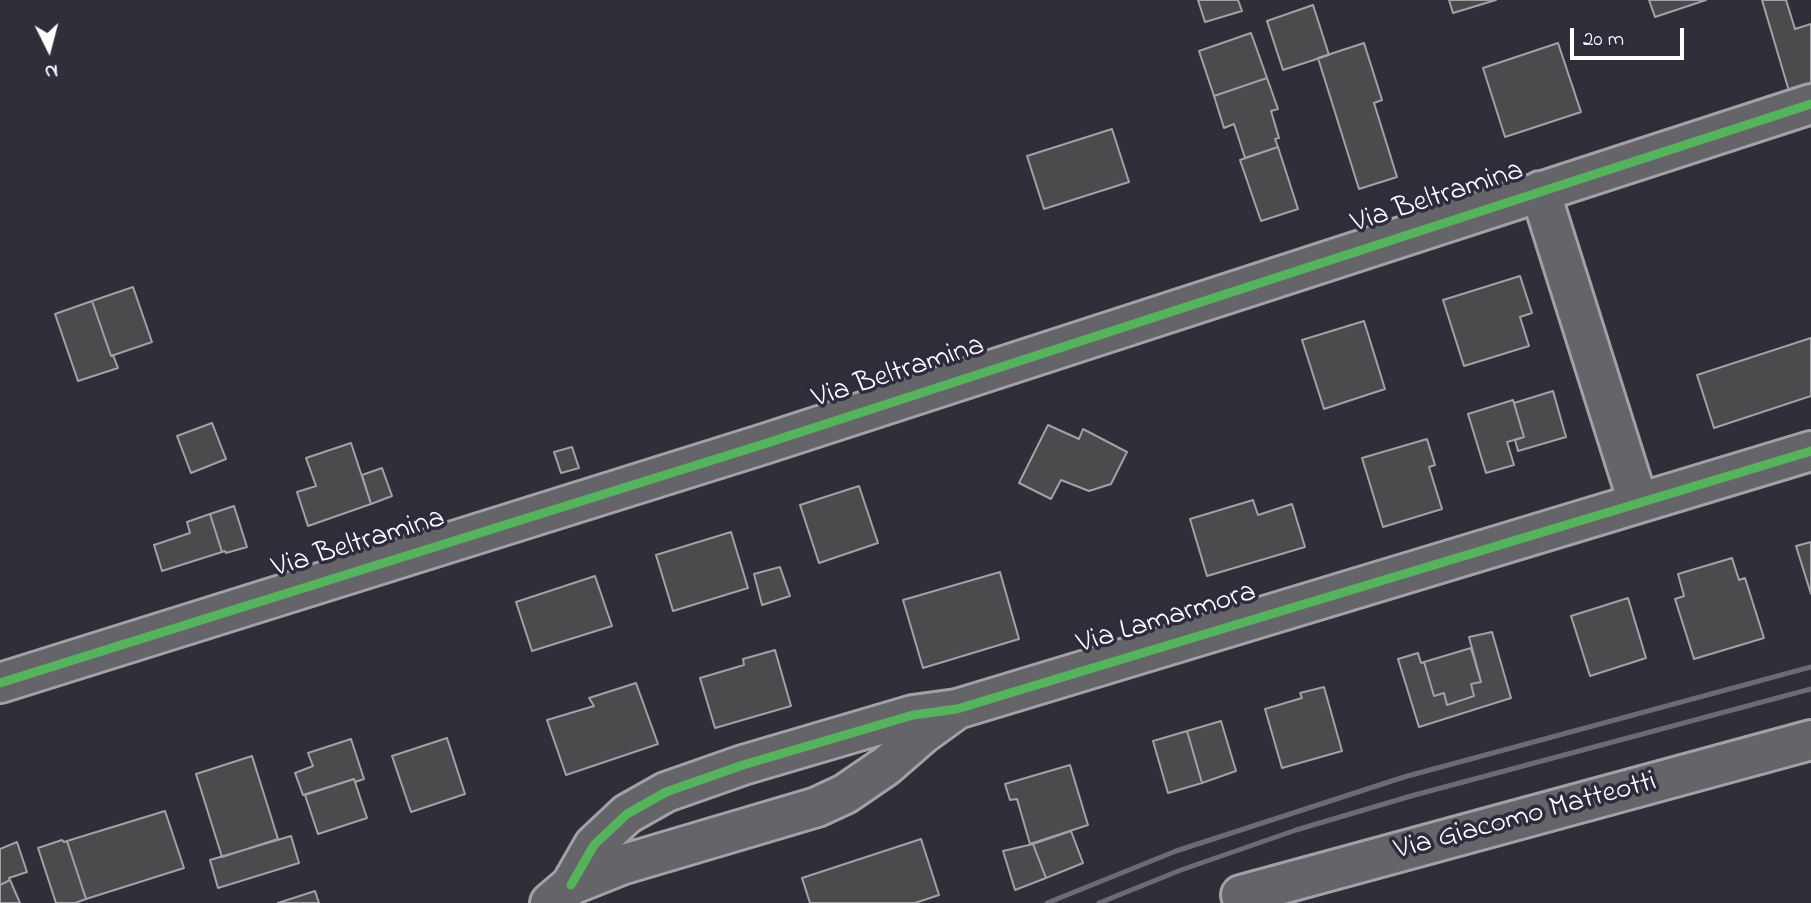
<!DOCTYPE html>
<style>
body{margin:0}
#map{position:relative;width:1811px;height:903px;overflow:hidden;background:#312e39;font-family:"Indie Flower",sans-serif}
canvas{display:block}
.north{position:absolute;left:14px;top:14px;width:70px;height:70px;-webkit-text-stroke:5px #2f2a3d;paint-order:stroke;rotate:174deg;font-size:19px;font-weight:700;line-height:28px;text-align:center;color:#fff}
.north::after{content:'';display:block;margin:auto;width:24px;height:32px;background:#fff;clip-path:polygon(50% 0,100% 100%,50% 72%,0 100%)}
.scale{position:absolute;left:1570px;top:28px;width:114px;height:32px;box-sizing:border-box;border:4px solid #fff;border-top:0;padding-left:9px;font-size:21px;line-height:24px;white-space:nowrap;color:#fff;-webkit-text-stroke:5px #2f2a3d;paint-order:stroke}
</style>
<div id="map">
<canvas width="1811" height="903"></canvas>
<div class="north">N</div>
<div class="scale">20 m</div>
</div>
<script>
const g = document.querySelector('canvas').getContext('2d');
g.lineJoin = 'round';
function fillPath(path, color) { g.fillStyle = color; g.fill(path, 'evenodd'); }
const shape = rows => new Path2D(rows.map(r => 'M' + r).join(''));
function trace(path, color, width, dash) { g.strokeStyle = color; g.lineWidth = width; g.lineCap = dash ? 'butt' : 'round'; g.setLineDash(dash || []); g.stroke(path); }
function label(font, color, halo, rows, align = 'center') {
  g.font = font + ' "Indie Flower",sans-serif'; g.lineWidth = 7; g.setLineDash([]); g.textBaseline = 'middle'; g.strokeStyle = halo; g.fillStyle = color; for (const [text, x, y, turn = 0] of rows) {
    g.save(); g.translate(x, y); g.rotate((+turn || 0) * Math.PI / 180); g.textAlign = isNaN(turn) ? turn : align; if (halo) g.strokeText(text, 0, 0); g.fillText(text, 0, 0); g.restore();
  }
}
const building = shape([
 [1198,0,1238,0,1242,11,1205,22,1198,0],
 [1449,0,1496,0,1453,13,1449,0],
 [1649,0,1706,0,1655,17,1649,0],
 [1762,0,1786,0,1795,29,1811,24,1811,84,1789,91,1762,0],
 [1313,5,1329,55,1283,70,1267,21,1313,5],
 [1251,33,1267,78,1214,96,1199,51,1251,33],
 [1364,43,1382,100,1374,103,1397,177,1359,189,1318,58,1364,43],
 [1558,43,1581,112,1505,137,1483,68,1558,43],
 [1267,78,1278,109,1271,111,1279,138,1275,139,1278,147,1245,158,1234,124,1224,128,1214,96,1267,78],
 [1112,129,1129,182,1044,209,1027,156,1112,129],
 [1278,147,1298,209,1261,221,1240,160,1278,147],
 [1520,276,1532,313,1520,317,1529,346,1464,366,1443,300,1520,276],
 [133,287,152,342,111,356,92,301,133,287],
 [92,301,111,356,113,355,118,368,78,381,55,314,92,301],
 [1364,321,1385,389,1324,409,1302,340,1364,321],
 [1811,338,1811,396,1714,428,1697,375,1811,338],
 [1553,391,1566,437,1518,451,1515,440,1524,437,1514,403,1553,391],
 [1513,400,1524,437,1507,442,1514,465,1486,473,1468,414,1513,400],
 [212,423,226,459,191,473,177,436,212,423],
 [1048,425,1079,439,1083,429,1127,452,1111,484,1089,491,1061,480,1051,499,1019,483,1048,425],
 [1427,439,1435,465,1429,467,1442,509,1383,527,1362,458,1427,439],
 [351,443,371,504,308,526,297,492,316,486,306,458,351,443],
 [572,447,579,468,561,473,554,452,572,447],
 [382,468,392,496,371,504,362,475,382,468],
 [859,486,878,543,819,563,800,505,859,486],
 [1253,500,1258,515,1292,504,1305,547,1207,576,1190,519,1253,500],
 [234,506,247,547,226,553,225,551,222,552,210,514,234,506],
 [210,514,222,552,162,571,154,545,190,533,187,522,210,514],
 [731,532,748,588,673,611,656,555,731,532],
 [1811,542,1811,594,1796,546,1811,542],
 [1732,558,1739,580,1745,578,1764,638,1694,659,1675,599,1684,596,1678,574,1732,558],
 [780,567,790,596,762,605,754,574,780,567],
 [1000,572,1019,639,923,668,903,600,1000,572],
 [595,576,612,626,532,651,516,602,595,576],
 [1628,598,1646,658,1590,676,1571,616,1628,598],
 [1492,632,1511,698,1419,727,1398,659,1418,653,1421,663,1424,662,1434,696,1444,693,1447,705,1474,696,1471,684,1481,682,1469,637,1492,632],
 [1471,648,1481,682,1471,684,1474,696,1447,705,1444,693,1434,696,1424,662,1471,648],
 [775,650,791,706,715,728,700,678,744,665,743,659,775,650],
 [636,683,658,744,566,775,547,720,594,706,589,698,636,683],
 [1324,687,1342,751,1282,768,1265,709,1302,698,1300,693,1324,687],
 [1221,721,1236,771,1202,783,1187,731,1221,721],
 [1187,731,1202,783,1168,793,1153,741,1187,731],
 [447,738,465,794,411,812,392,756,447,738],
 [351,739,364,779,355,782,354,779,303,795,295,773,313,766,308,753,351,739],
 [252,756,278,839,222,857,196,774,252,756],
 [1070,765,1088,825,1030,844,1017,799,1010,800,1005,784,1070,765],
 [354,779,367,818,318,834,305,795,354,779],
 [165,811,184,868,86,899,67,841,165,811],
 [1071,831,1083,863,1046,878,1033,844,1071,831],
 [291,836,299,863,218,888,210,860,291,836],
 [921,839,939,895,915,903,810,903,802,878,921,839],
 [62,840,64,842,67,841,86,899,75,903,56,903,38,848,62,840],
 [17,842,27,872,9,878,10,880,0,885,0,849,17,842],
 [1033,844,1046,878,1015,890,1003,851,1033,844],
 [10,880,20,903,0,903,0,885,10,880],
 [315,891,319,903,278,903,315,891]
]);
fillPath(building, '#4d4a4e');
trace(building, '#a2a1a6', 2);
const minor = shape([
 [1540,191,1638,502],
 [0,683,764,444,1811,104],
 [571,885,594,845,627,814,666,792,743,765,913,715,957,709,1811,451],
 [1241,895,1811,740],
 [550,903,571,885,621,865,817,807,845,794,886,766,924,733,953,712]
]);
trace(minor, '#a2a1a6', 44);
trace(minor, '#656469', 38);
trace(shape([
 [1047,903,1176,851,1404,777,1811,667],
 [1099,903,1181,870,1296,830,1411,796,1811,689]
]), '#6d6b71', 5);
trace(shape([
 [0,683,764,444,1811,104],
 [571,885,594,845,627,814,666,792,743,765,913,715,957,709,1811,451]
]), '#56b35d', 9);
label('30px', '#fff', '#2f2a3d', [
 ["Via Beltramina",1438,199,-18],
 ["Via Beltramina",899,374,-18],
 ["Via Beltramina",359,545,-17],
 ["Via Lamarmora",1167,620,-17],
 ["Via Giacomo Matteotti",1526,818,-15]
]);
</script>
